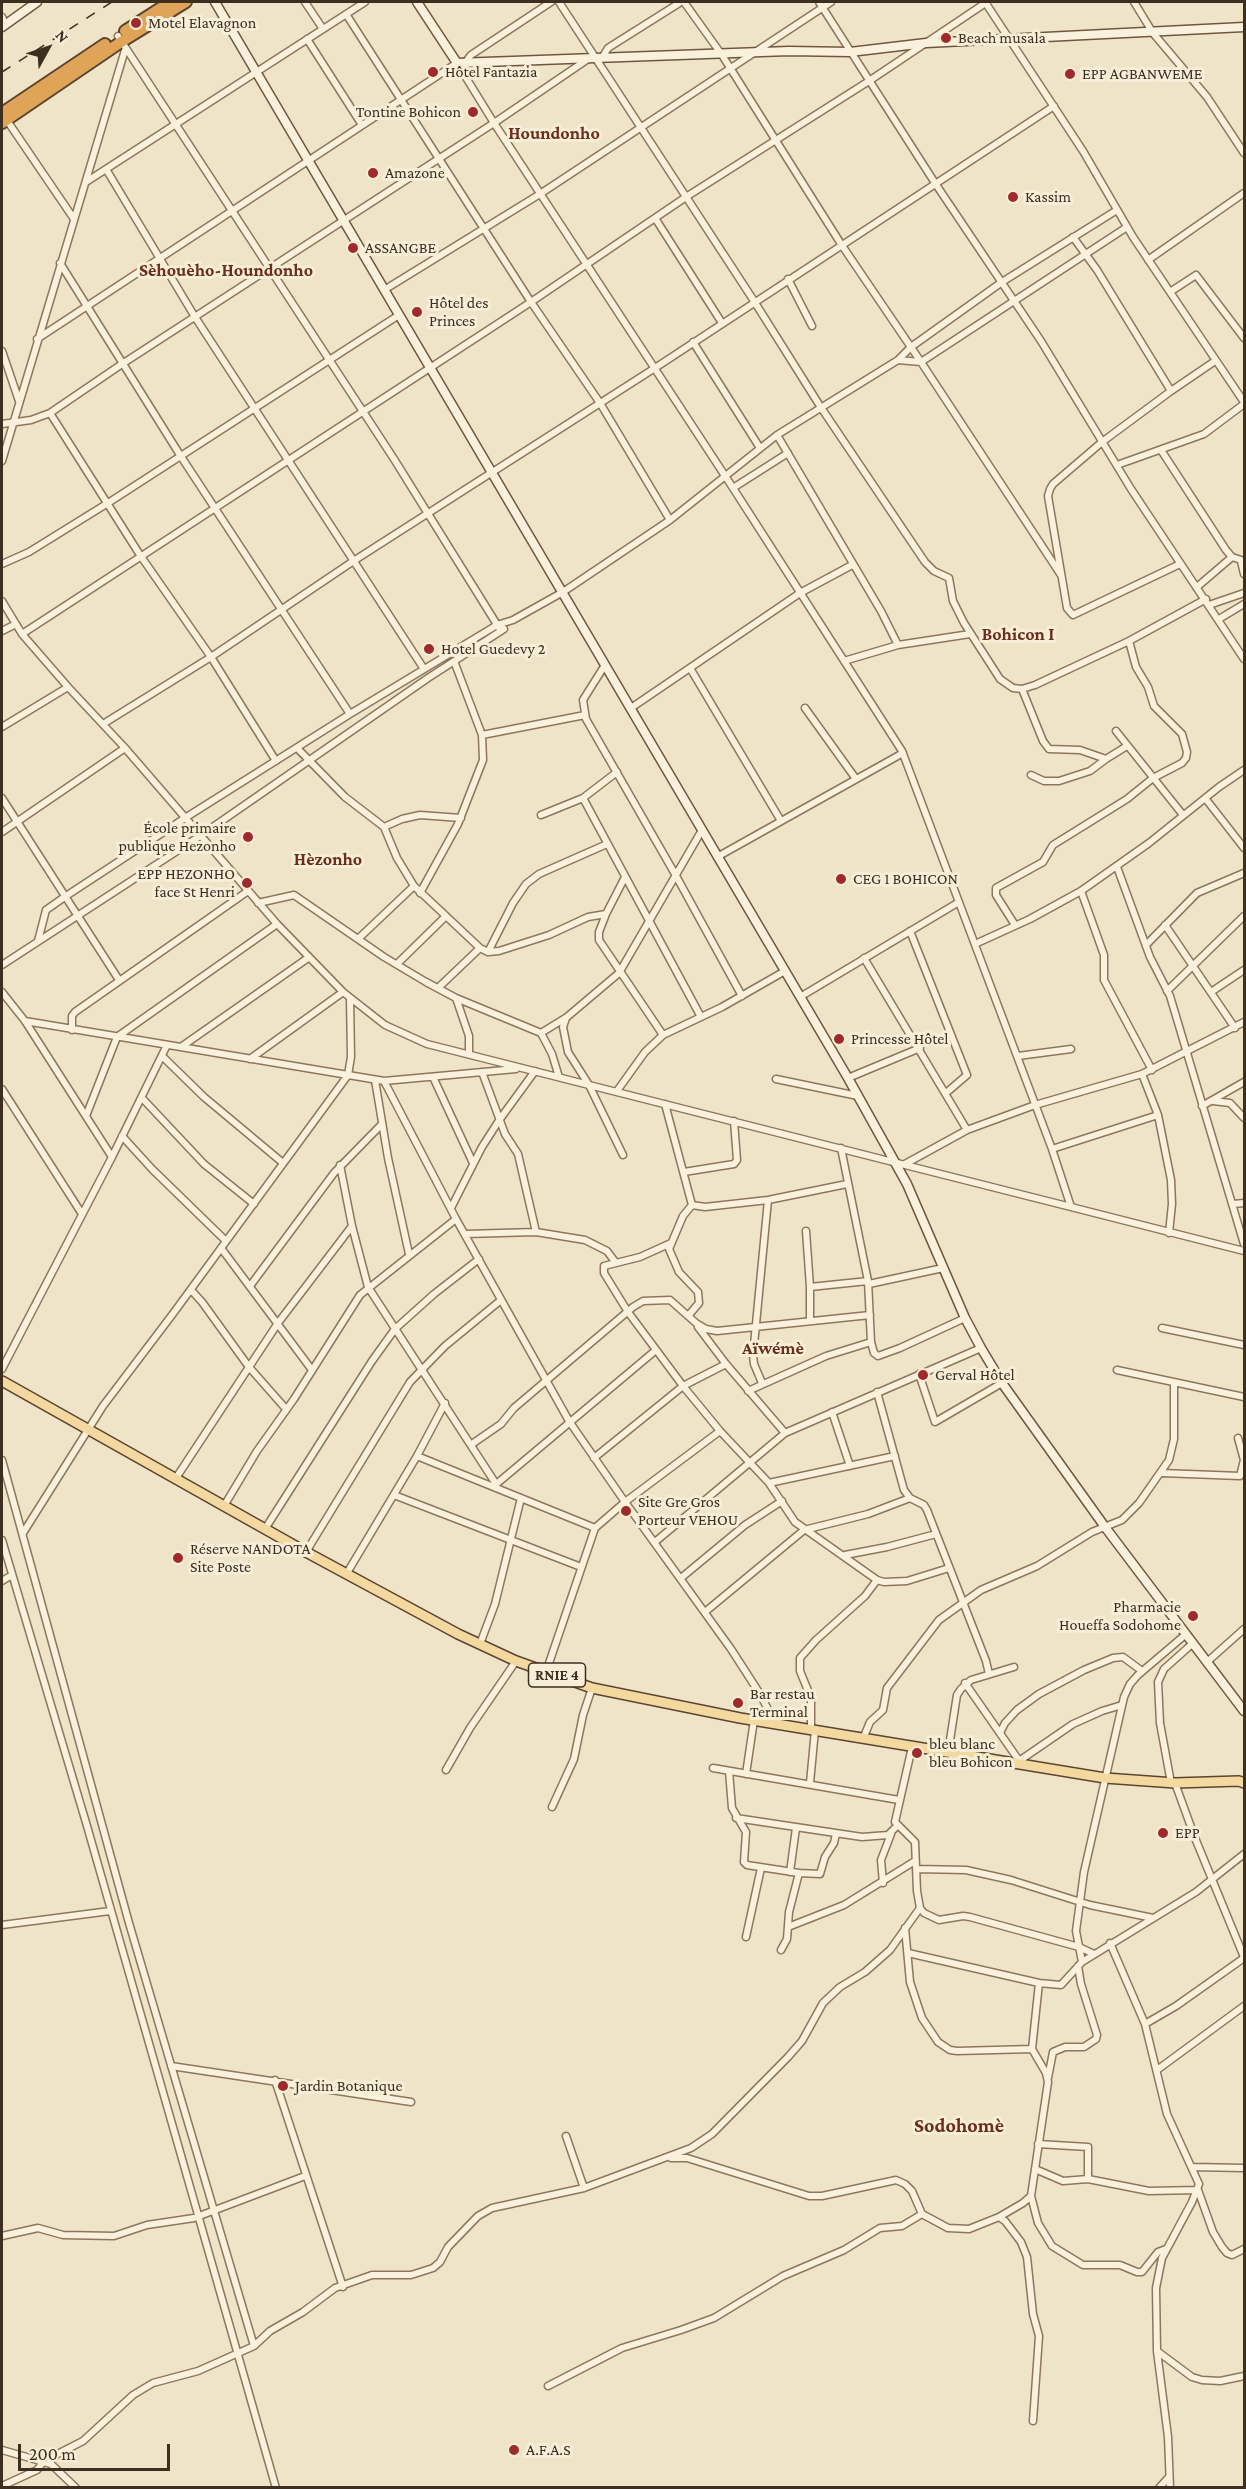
<!DOCTYPE html>
<meta charset="utf-8">
<style>
body{margin:0}
#map{position:relative;width:1246px;height:2489px;overflow:hidden;background:#f0e4c8;font-family:"Crimson Pro",serif}
canvas{display:block}
.frame{position:absolute;inset:0;border:3px solid #3d2e20;pointer-events:none}
.north{position:absolute;left:18px;top:18px;width:60px;height:60px;-webkit-text-stroke:4px #f7eed8;paint-order:stroke;rotate:50deg;font-size:16px;font-weight:700;line-height:24px;text-align:center;color:#3d2e20}
.north::after{content:'';display:block;margin:auto;width:21px;height:27px;background:#3d2e20;clip-path:polygon(50% 0,100% 100%,50% 72%,0 100%)}
.scale{position:absolute;left:18px;top:2444px;width:152px;height:27px;box-sizing:border-box;border:3px solid #3d2e20;border-top:0;padding-left:8px;font-size:18px;line-height:21px;white-space:nowrap;color:#3d2e20;-webkit-text-stroke:4px #f7eed8;paint-order:stroke}
</style>
<div id="map">
<canvas width="1246" height="2489"></canvas>
<div class="frame"></div>
<div class="north">N</div>
<div class="scale">200 m</div>
</div>
<script>
const g = document.querySelector('canvas').getContext('2d');
g.lineJoin = 'round';
const shape = rows => new Path2D(rows.map(r => 'M' + r).join(''));
function trace(path, color, width, dash) { g.strokeStyle = color; g.lineWidth = width; g.lineCap = dash ? 'butt' : 'round'; g.setLineDash(dash || []); g.stroke(path); }
function label(font, color, halo, rows, align = 'center') {
  g.font = font + ' "Crimson Pro",serif'; g.lineWidth = 6; g.setLineDash([]); g.textBaseline = 'middle'; g.strokeStyle = halo; g.fillStyle = color; for (const [text, x, y, turn = 0] of rows) {
    g.save(); g.translate(x, y); g.rotate((+turn || 0) * Math.PI / 180); g.textAlign = isNaN(turn) ? turn : align; if (halo) g.strokeText(text, 0, 0); g.fillText(text, 0, 0); g.restore();
  }
}
const street = shape([
 [305,2,323,29],
 [559,2,754,301,820,406,925,562,934,571,949,578,953,601,964,623,1000,679,1013,688,1022,689,1035,685,1129,641,1206,599],
 [684,2,722,55,841,244,921,362,1061,575],
 [819,2,935,183,1041,341,1131,489,1244,659],
 [985,2,1083,151,1133,237,1244,402],
 [1134,2,1153,33,1207,97,1244,153],
 [346,14,531,302,600,403,670,520],
 [2,17,5,23],
 [118,36,394,459,501,631],
 [307,39,362,125],
 [602,58,608,48,681,2],
 [465,63,471,55,551,2],
 [6,119,74,219],
 [106,169,195,317,424,669],
 [86,182,365,2],
 [655,218,722,323],
 [1073,237,1097,270,1171,391,1102,442,1053,484,1050,489,1048,496,1067,608,1073,615,1180,564],
 [1148,260,1244,193],
 [60,263,180,455,350,714],
 [788,279,812,326],
 [384,290,540,194,831,2],
 [1170,292,1196,275,1244,338],
 [37,339,457,63,494,123,733,488,902,751,1052,1149,1071,1207,1244,1251],
 [693,342,760,448],
 [2,351,19,401],
 [898,360,921,362,1127,227],
 [1171,391,1215,361],
 [50,413,140,555,211,657,276,761],
 [2,424,31,420,50,413,122,364,494,123,588,59],
 [777,435,881,611,898,645],
 [1161,450,1226,550,1232,557,1244,561],
 [2,461,125,50],
 [1117,465,1204,434,1244,404],
 [733,488,788,453],
 [1241,561,1244,574],
 [2,564,29,552,108,503,399,315],
 [1197,587,1232,557],
 [2,601,22,634,68,687,125,748,277,924,343,992,385,1025,427,1044,1071,1207],
 [1209,605,1244,593],
 [1219,619,1244,604],
 [2,631,14,625],
 [22,634,531,302,686,197,869,81,987,2],
 [844,661,898,645,970,634],
 [605,665,583,700,586,719,675,874,742,996],
 [690,668,781,821],
 [1022,689,1043,741,1049,749,1080,750,1106,759,1127,746],
 [631,708,800,593,852,565],
 [805,708,856,779],
 [103,724,211,657,355,560,655,368,1054,106],
 [2,727,68,687],
 [1116,731,1183,815],
 [482,735,585,715],
 [297,748,345,797,384,827,397,858,414,886,480,948,488,952,499,951,549,935,588,917,606,914],
 [1031,775,1044,781,1059,781,1090,771,1106,759],
 [2,798,119,980],
 [583,798,701,1017],
 [1205,798,1244,848],
 [541,815,583,798,617,772],
 [384,827,402,819,420,815,461,818],
 [2,832,125,748],
 [717,857,903,753],
 [1117,867,1150,957,1170,996,1244,1244],
 [625,877,606,914,599,932,599,940,663,1035],
 [1081,891,1104,955,1104,980,1152,1070],
 [420,893,458,824,483,760,482,735,454,661],
 [258,903,294,895,384,957,426,982,456,998,541,1033,552,1054,559,1077],
 [1015,925,996,895,996,888,1043,862,1053,845,1127,799,1153,778,1182,763,1186,758,1187,752,1182,734,1154,706,1148,687,1136,667,1129,641],
 [1165,925,1235,1028],
 [910,931,967,1075,946,1093],
 [358,939,414,886],
 [38,941,46,910,66,896,185,818,350,714,497,625,513,620,563,592,670,520,777,435,898,360,911,347,1002,282,1117,210],
 [975,944,1030,919,1081,891,1149,843,1219,787,1244,770],
 [1146,945,1197,893,1244,873],
 [488,952,513,903,526,884,539,874,607,844],
 [864,958,967,1130],
 [397,964,446,916],
 [2,965,200,836,428,678,504,629],
 [438,988,480,948],
 [1167,991,1244,916],
 [2,992,25,1021,112,1157,2,1369],
 [1211,992,1244,970],
 [800,997,959,902],
 [456,998,469,1036,469,1054],
 [566,1018,563,1027,568,1052,589,1085,623,1155],
 [25,1021,384,1081,516,1069],
 [72,1030,72,1016,75,1012,248,891],
 [541,1033,567,1017,619,973,702,830],
 [181,1047,308,958],
 [162,1056,204,1097,283,1163],
 [1018,1056,1071,1049],
 [250,1059,343,992],
 [482,1072,505,1134,518,1154,536,1232],
 [433,1077,473,1163],
 [848,1078,920,1048],
 [776,1079,858,1096],
 [375,1080,388,1158,409,1254],
 [384,1081,456,1219,569,1421,625,1502,731,1649,760,1694,775,1723],
 [2,1089,82,1214],
 [617,1091,645,1052,663,1035,722,1007,785,971],
 [142,1098,204,1164,254,1204],
 [1213,1101,1230,1103,1244,1118],
 [665,1104,692,1205],
 [1202,1106,1244,1082],
 [1158,1115,1171,1180,1172,1204,1169,1233],
 [86,1116,117,1037,277,924],
 [122,1136,152,1169,226,1241],
 [841,1148,868,1281,871,1342,874,1353,878,1356,900,1348,965,1318],
 [1052,1149,1158,1115,1142,1074],
 [112,1157,167,1045],
 [905,1164,967,1130,1035,1105,1142,1074,1244,1022],
 [340,1165,352,1226,368,1287,496,1484],
 [684,1172,734,1164,737,1160,734,1121],
 [1233,1204,1244,1203],
 [692,1205,705,1207,768,1200,847,1184],
 [451,1208,482,1147,500,1119,535,1071],
 [806,1231,810,1287],
 [465,1234,536,1232,585,1240,607,1251,616,1263],
 [671,1243,640,1257,604,1266,604,1273,628,1312,683,1386,720,1431,769,1483,795,1522,877,1580,884,1582,907,1581,949,1568],
 [221,1248,312,1370],
 [869,1284,943,1268],
 [250,1286,334,1173,382,1124],
 [191,1290,202,1302,249,1367,286,1409],
 [688,1316,699,1303,698,1292,679,1272,669,1249,683,1216,692,1205],
 [810,1320,810,1287,868,1281],
 [698,1327,726,1364,785,1433],
 [1162,1328,1244,1345],
 [1117,1370,1244,1397],
 [919,1374,935,1422,1002,1383],
 [762,1383,754,1364,753,1355,768,1200],
 [748,1391,826,1356,871,1342],
 [877,1392,904,1490,910,1498,924,1505,927,1510,986,1661,989,1674],
 [832,1412,850,1466],
 [472,1444,501,1424,514,1408,547,1380,633,1307,643,1301,670,1300,696,1323,706,1329,717,1331,870,1315],
 [417,1456,595,1528],
 [594,1458,683,1386,726,1364],
 [2,1460,129,1923,254,2346],
 [1162,1473,1240,1476,1244,1460,1238,1438],
 [176,1478,278,1323,352,1226],
 [769,1483,895,1456],
 [494,1486,656,1350],
 [394,1495,581,1567],
 [224,1506,257,1451,294,1399,360,1295,456,1219],
 [265,1529,372,1361,395,1329,434,1294,479,1259],
 [23,1533,103,1406,172,1315,348,1075,351,1057,350,998],
 [2,1540,87,1826,276,2488],
 [655,1542,785,1433,981,1348],
 [306,1552,410,1382,445,1346,501,1300],
 [845,1555,887,1547,936,1534],
 [347,1573,417,1456,445,1403],
 [681,1578,745,1525,782,1501],
 [2,1581,12,1575],
 [705,1612,804,1530,868,1514,910,1498],
 [480,1644,495,1604,521,1498],
 [1207,1662,1244,1629],
 [546,1672,595,1528,625,1502,720,1431],
 [965,1683,1020,1762],
 [811,1730,811,1698,800,1671,800,1658,816,1640,865,1596,877,1580],
 [1000,1733,1005,1723,1017,1710,1039,1694,1084,1670,1113,1658,1123,1657,1142,1671],
 [863,1739,870,1722,883,1710,887,1688,939,1620,981,1590,1037,1566,1092,1532,1122,1520,1139,1503,1169,1460,1174,1439,1174,1383],
 [912,1747,895,1822,915,1842,917,1891,920,1908,924,1913,939,1920,963,1916,970,1917,1079,1947,1094,1954],
 [948,1753,957,1695,961,1689,971,1680,1014,1667],
 [1019,1761,1073,1724,1102,1711,1122,1705],
 [713,1768,899,1800],
 [446,1770,470,1728,516,1661],
 [729,1771,732,1808,746,1832,744,1862,747,1865,799,1873,820,1874,825,1857,834,1843,836,1834],
 [746,1774,754,1720],
 [810,1783,815,1730],
 [1171,1783,1160,1723,1158,1682,1164,1669,1192,1644],
 [1175,1783,1195,1838,1244,1957],
 [552,1807,574,1759,583,1715,592,1688],
 [736,1818,862,1837,888,1835,897,1826],
 [917,1869,966,1870,1011,1880,1090,1905,1153,1918],
 [790,1872,796,1828],
 [883,1883,881,1860,891,1834],
 [2,1925,110,1911],
 [788,1927,844,1905,915,1861],
 [905,1928,910,1982,922,2018,938,2042,950,2050,957,2051,1032,2049],
 [746,1937,761,1868],
 [1110,1943,1145,2024,1167,2114,1199,2184,1192,2202,1162,2258,1156,2288,1157,2351,1168,2437,1170,2488],
 [781,1950,787,1939,789,1912,799,1873],
 [908,1953,1039,1983,1061,1985,1082,1962,1196,1892,1244,1854],
 [1082,1962,1076,1931,1084,1872,1124,1697,1130,1684,1138,1675,1185,1635],
 [1039,1983,1032,2049,1046,2073,1048,2082,1031,2196,1038,2223,1052,2246,1083,2265,1120,2265,1137,2272,1142,2272,1158,2252,1166,2249],
 [1145,2024,1176,2006,1244,1958],
 [171,2066,411,2102],
 [1157,2070,1244,2006],
 [1048,2078,1053,2052,1065,2047,1084,2047,1096,2039,1097,2035,1081,1984,1078,1966],
 [275,2080,343,2287],
 [566,2136,584,2188],
 [671,2158,687,2158,809,2196,822,2196,896,2180,905,2184,912,2191,922,2214,948,2228,969,2229,999,2217,1005,2221,1021,2242,1027,2257,1033,2314,1039,2336,1033,2421],
 [1192,2167,1244,2168],
 [1035,2169,1063,2181,1088,2179,1088,2147,1038,2144],
 [1088,2179,1149,2191,1198,2190,1213,2232,1222,2247,1227,2253,1232,2255,1244,2249],
 [999,2217,1023,2203,1031,2196],
 [2,2236,38,2228,63,2235,114,2236,147,2225,194,2218,305,2176],
 [1157,2351,1192,2377,1202,2380,1220,2381,1244,2376],
 [548,2386,622,2348,681,2330,714,2318,783,2276,844,2250,880,2228,902,2226,922,2214],
 [2,2450,51,2464,76,2488],
 [2,2486,37,2470,44,2461,83,2441,133,2395,153,2383,198,2371,254,2346,270,2331,303,2312,335,2288,372,2275,411,2275,433,2268,440,2262,448,2247,478,2216,492,2208,584,2188,691,2148,712,2134,788,2057,802,2041,823,2003,840,1987,865,1972,890,1950,920,1908],
 [1159,2488,1169,2477]
]);
const secondary = shape([
 [215,2,848,1078,907,1184,965,1318,981,1348,1002,1383,1105,1527,1244,1711],
 [417,2,457,63,789,51,850,52,926,43,1244,27],
 [2,27,37,2]
]);
const primary = shape([
 [2,1381,306,1552,458,1634,516,1661,592,1688,740,1718,1105,1778,1175,1783,1239,1781,1244,1783]
]);
const highway = shape([
 [125,31,170,2],
 [2,113,105,44],
 [2,123,121,42,186,2]
]);
trace(street, '#8d765c', 9);
trace(secondary, '#6f573f', 11);
trace(primary, '#5b4430', 12);
trace(highway, '#5b4430', 14);
trace(street, '#faf1dc', 6);
trace(secondary, '#faf1dc', 8);
trace(primary, '#f3d9a0', 9);
trace(highway, '#e0a458', 10);
trace(shape([
 [2,72,112,2]
]), '#3d2e20', 1.5, [10, 10]);
for (const [x, y, r, color] of [
 [136,23,6,"#9e2a2b"],
 [946,38,6,"#9e2a2b"],
 [433,72,6,"#9e2a2b"],
 [1070,74,6,"#9e2a2b"],
 [473,112,6,"#9e2a2b"],
 [373,173,6,"#9e2a2b"],
 [1013,197,6,"#9e2a2b"],
 [353,248,6,"#9e2a2b"],
 [417,312,6,"#9e2a2b"],
 [429,649,6,"#9e2a2b"],
 [248,837,6,"#9e2a2b"],
 [841,879,6,"#9e2a2b"],
 [247,883,6,"#9e2a2b"],
 [839,1039,6,"#9e2a2b"],
 [923,1375,6,"#9e2a2b"],
 [626,1511,6,"#9e2a2b"],
 [178,1558,6,"#9e2a2b"],
 [1193,1616,6,"#9e2a2b"],
 [738,1703,6,"#9e2a2b"],
 [917,1753,6,"#9e2a2b"],
 [1163,1833,6,"#9e2a2b"],
 [283,2086,6,"#9e2a2b"],
 [514,2450,6,"#9e2a2b"]
]) { const dot = new Path2D(); dot.arc(x, y, r, 0, 2 * Math.PI); g.fillStyle = color; g.fill(dot); trace(dot, '#f7eed8', 2); }
for (const [x, y, w] of [
 [557,1675,57]
]) { const box = new Path2D(); box.roundRect(x - w / 2, y - 12, w, 24, 4.5); g.fillStyle = '#f7eed8'; g.fill(box); trace(box, '#3d2e20', 1.5); }
label('bold 15px', '#3d2e20', null, [
 ["RNIE 4",557,1675]
]);
label('16px', '#3d2e20', '#f7eed8', [
 ["Motel Elavagnon",148,23],
 ["Beach musala",958,38],
 ["Hôtel Fantazia",445,72],
 ["EPP AGBANWEME",1082,74],
 ["Tontine Bohicon",461,112,"right"],
 ["Amazone",385,173],
 ["Kassim",1025,197],
 ["ASSANGBE",365,248],
 ["Hôtel des",429,303],
 ["Princes",429,321],
 ["Hotel Guedevy 2",441,649],
 ["École primaire",236,828,"right"],
 ["publique Hezonho",236,846,"right"],
 ["EPP HEZONHO",235,874,"right"],
 ["face St Henri",235,892,"right"],
 ["CEG 1 BOHICON",853,879],
 ["Princesse Hôtel",851,1039],
 ["Gerval Hôtel",935,1375],
 ["Site Gre Gros",638,1502],
 ["Porteur VEHOU",638,1520],
 ["Réserve NANDOTA",190,1549],
 ["Site Poste",190,1567],
 ["Pharmacie",1181,1607,"right"],
 ["Houeffa Sodohome",1181,1625,"right"],
 ["Bar restau",750,1694],
 ["Terminal",750,1712],
 ["bleu blanc",929,1744],
 ["bleu Bohicon",929,1762],
 ["EPP",1175,1833],
 ["Jardin Botanique",295,2086],
 ["A.F.A.S",526,2450]
], 'left');
label('bold 18px', '#6b2e1e', '#f7eed8', [
 ["Houndonho",554,133],
 ["Sèhouèho-Houndonho",226,270],
 ["Bohicon I",1018,634],
 ["Hèzonho",328,859],
 ["Aïwémè",773,1348]
]);
label('bold 20px', '#6b2e1e', '#f7eed8', [
 ["Sodohomè",959,2126]
]);
</script>
